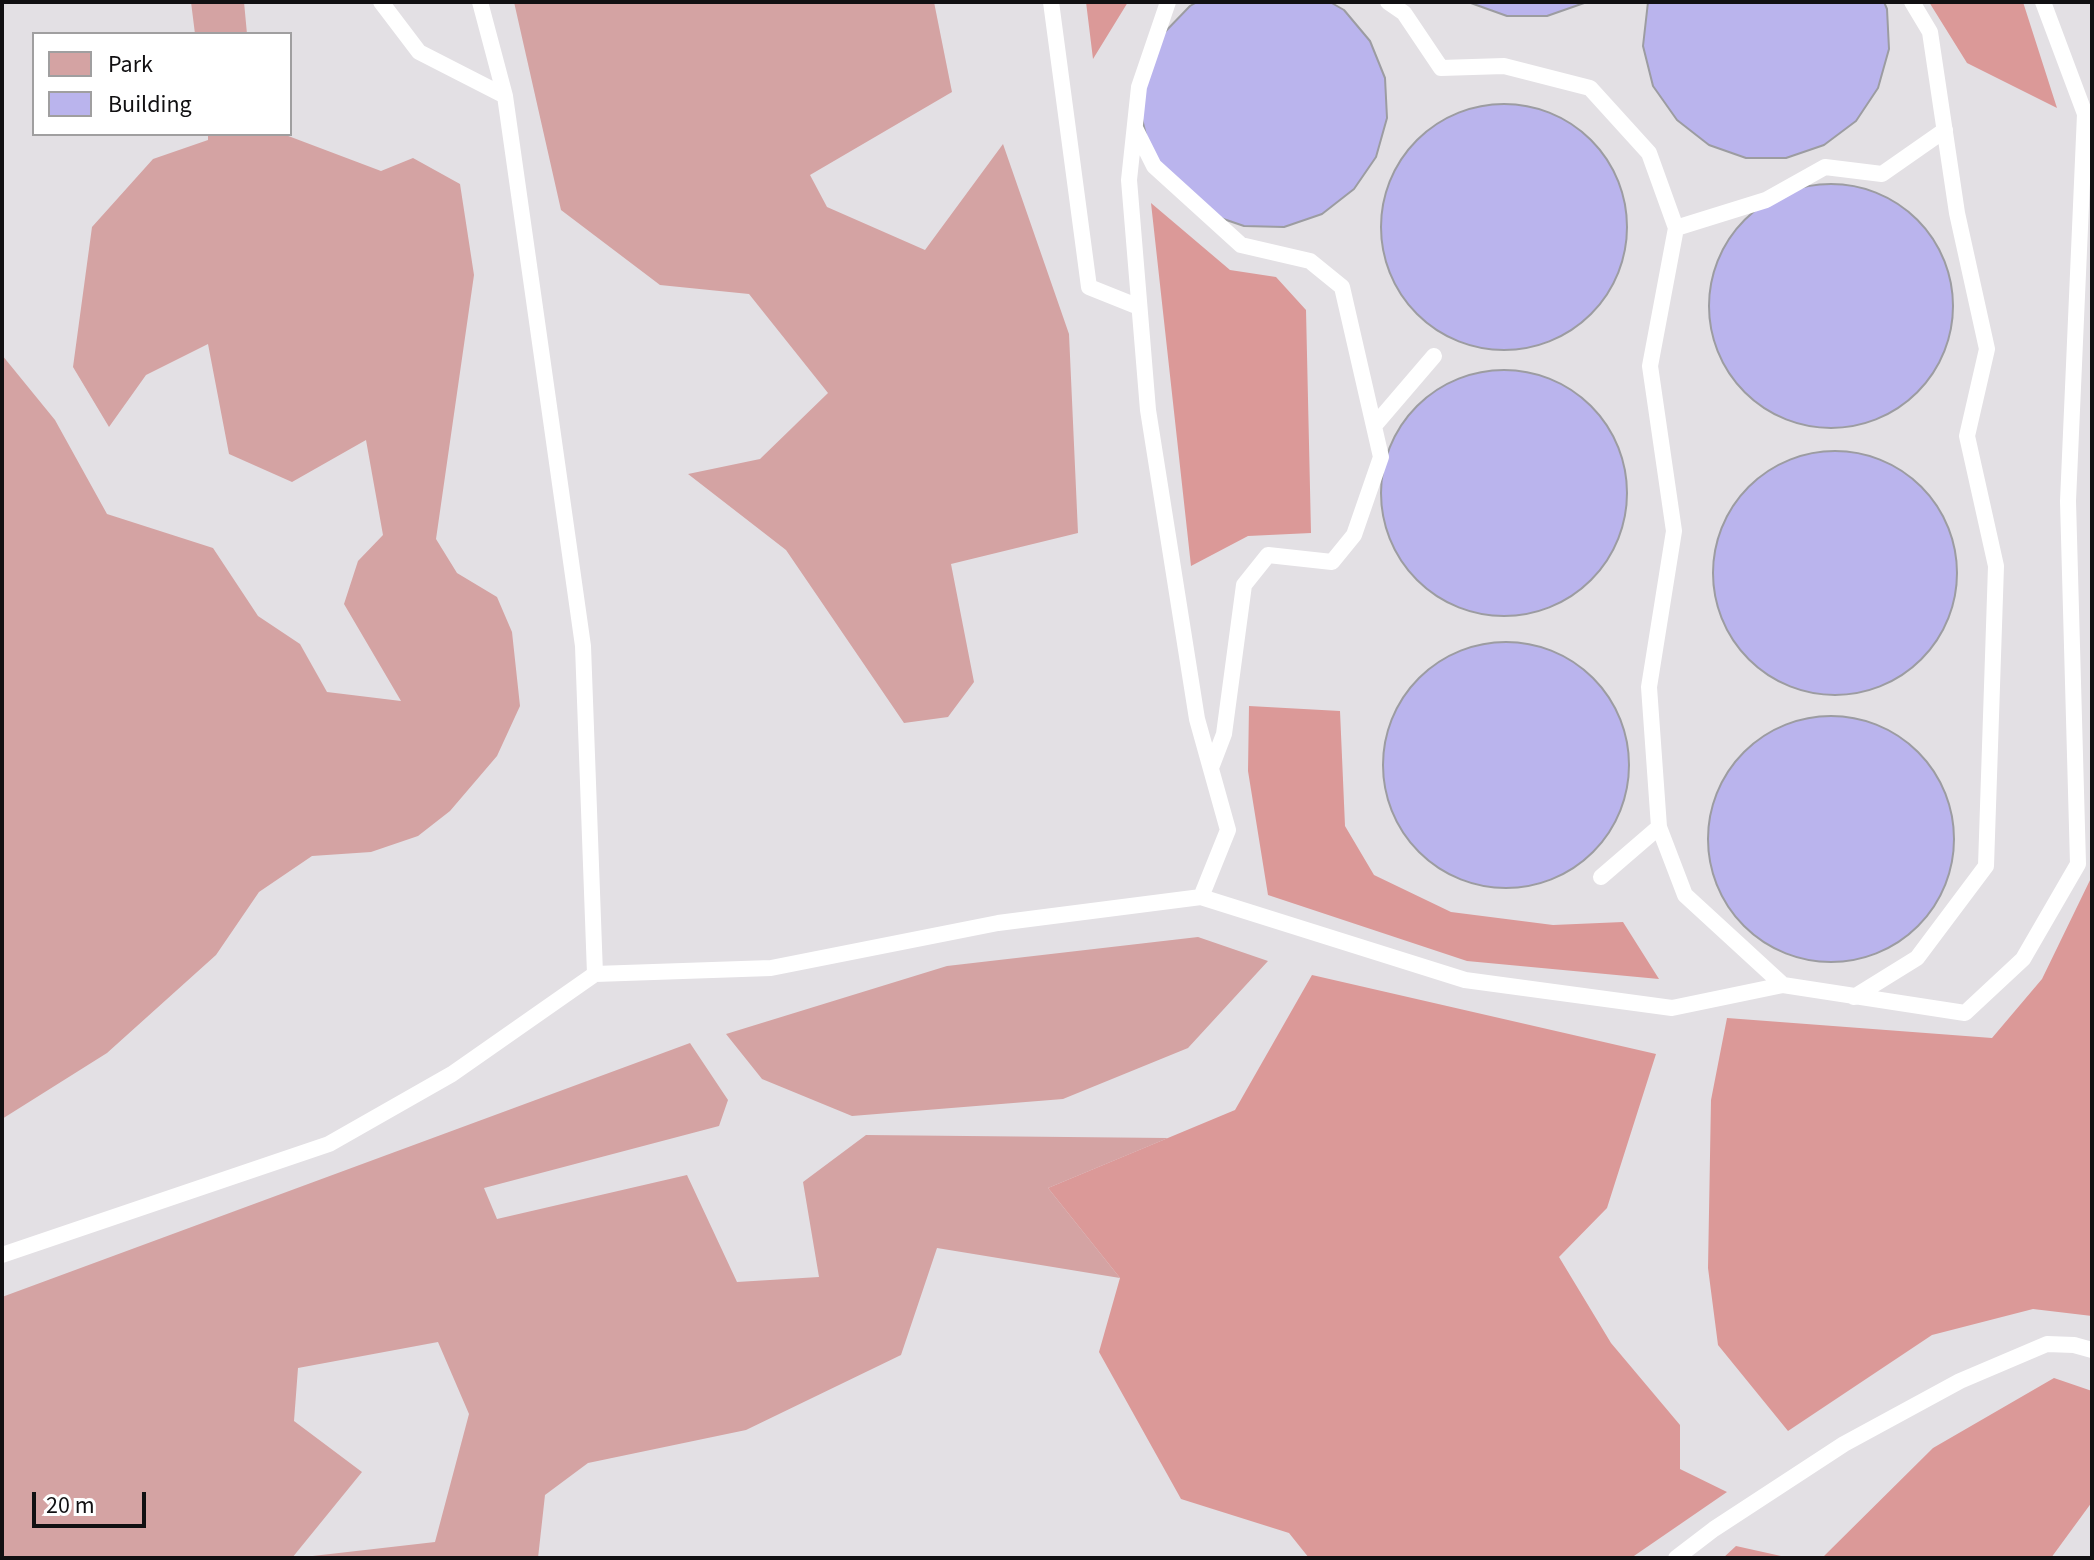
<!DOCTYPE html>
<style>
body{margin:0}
#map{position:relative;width:2094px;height:1560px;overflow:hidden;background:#e3e0e4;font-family:"Source Sans 3",sans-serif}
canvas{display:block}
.frame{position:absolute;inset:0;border:4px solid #111012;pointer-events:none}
.legend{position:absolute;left:32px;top:32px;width:260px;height:104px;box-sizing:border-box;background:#fff;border:2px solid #a09fa0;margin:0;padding:10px 14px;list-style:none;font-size:24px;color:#111012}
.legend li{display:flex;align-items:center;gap:16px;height:40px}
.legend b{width:40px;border:2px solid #a09fa0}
.scale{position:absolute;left:32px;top:1492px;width:114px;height:36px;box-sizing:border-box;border:4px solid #111012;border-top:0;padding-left:10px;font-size:24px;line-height:28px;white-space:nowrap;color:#111012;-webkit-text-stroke:6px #fff;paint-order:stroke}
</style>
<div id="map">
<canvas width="2094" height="1560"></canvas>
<div class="frame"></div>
<ul class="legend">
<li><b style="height:22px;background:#d4a3a3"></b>Park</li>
<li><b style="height:22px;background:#bab4ed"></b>Building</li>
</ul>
<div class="scale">20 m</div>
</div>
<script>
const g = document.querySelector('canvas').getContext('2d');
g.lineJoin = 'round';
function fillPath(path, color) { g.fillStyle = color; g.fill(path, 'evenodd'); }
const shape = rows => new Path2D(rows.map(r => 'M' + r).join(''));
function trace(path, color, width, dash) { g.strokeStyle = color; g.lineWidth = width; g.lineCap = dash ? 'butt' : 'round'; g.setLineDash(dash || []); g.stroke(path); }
fillPath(shape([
 [191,2,244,2,247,34,195,34],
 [514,2,934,2,952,92,810,175,827,207,925,250,1003,144,1069,334,1078,533,951,564,974,682,948,717,904,723,786,550,688,474,760,459,828,393,749,294,660,285,561,210],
 [208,134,283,134,381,171,413,158,460,184,474,275,436,539,457,573,497,597,512,632,520,706,497,756,450,811,418,836,371,852,312,856,259,892,216,955,107,1053,2,1119,2,355,55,420,107,514,213,548,258,616,300,644,327,692,401,701,344,604,358,561,383,535,366,440,292,482,229,454,208,344,146,375,109,427,73,367,92,227,153,159,208,140],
 [1198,937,1268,961,1188,1048,1063,1099,852,1116,762,1079,726,1034,947,966],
 [690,1043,728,1100,719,1126,484,1188,497,1219,687,1175,737,1282,819,1277,803,1182,866,1135,1168,1138,1048,1188,1120,1278,937,1248,901,1355,746,1430,588,1463,545,1495,538,1558,295,1558,435,1542,469,1414,438,1342,298,1368,294,1421,362,1472,292,1558,2,1558,2,1297]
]), '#d4a3a3');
fillPath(shape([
 [1086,2,1128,2,1093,59],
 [1929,2,2023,2,2057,108,1967,63],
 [1151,203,1230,270,1276,277,1306,310,1311,533,1248,536,1191,566],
 [1249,706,1340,711,1345,826,1374,875,1451,912,1553,925,1623,922,1659,979,1467,961,1268,895,1248,771],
 [2092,876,2092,1316,2033,1309,1932,1335,1788,1431,1718,1345,1708,1268,1711,1100,1727,1018,1992,1038,2042,979],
 [1312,975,1656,1054,1607,1208,1559,1257,1611,1343,1680,1425,1680,1469,1727,1492,1631,1558,1309,1558,1289,1533,1181,1499,1099,1352,1120,1278,1048,1188,1235,1110],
 [2054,1378,2092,1391,2092,1502,2051,1558,1822,1558,1933,1448],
 [1736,1546,1790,1558,1723,1558]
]), '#db9998');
const building = shape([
 [1197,2,1330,2,1344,10,1370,41,1385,78,1387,118,1376,157,1354,189,1322,214,1284,227,1244,226,1206,213,1151,155,1141,115,1144,73,1161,36,1190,6,1197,2],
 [1468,2,1587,2,1547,16,1507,16,1468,2],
 [1648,2,1884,2,1887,9,1889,49,1878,88,1856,121,1824,145,1786,158,1746,158,1709,145,1677,120,1653,86,1643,46,1648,2],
 '1381 227a123 123 0 1 1 246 0a123 123 0 1 1-246 0Z',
 '1709 306a122 122 0 1 1 244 0a122 122 0 1 1-244 0Z',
 '1381 493a123 123 0 1 1 246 0a123 123 0 1 1-246 0Z',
 '1713 573a122 122 0 1 1 244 0a122 122 0 1 1-244 0Z',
 '1383 765a123 123 0 1 1 246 0a123 123 0 1 1-246 0Z',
 '1708 839a123 123 0 1 1 246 0a123 123 0 1 1-246 0Z'
]);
fillPath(building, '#bab4ed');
trace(building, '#9c9ca1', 2);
trace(shape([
 [381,2,419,52,505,96],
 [1051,2,1089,287,1139,307],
 [1168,2,1139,87,1129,180,1148,410,1197,719,1228,830,1201,897],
 [1388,2,1404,13,1441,68,1504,66,1590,88,1649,153,1676,228,1650,366,1674,531,1649,687,1659,827,1685,895,1783,985],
 [1135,128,1154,166,1241,245,1310,261,1342,287,1381,457,1354,535,1332,562,1268,555,1244,585,1224,734,1211,768],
 [1676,228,1766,200,1825,167,1882,174,1945,130],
 [1374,426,1434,356],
 [1601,877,1659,827],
 [595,974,771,968,998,923,1201,897,1465,980,1672,1008,1783,985,1965,1013,2023,959,2078,864,2068,501,2085,114,2043,2],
 [1854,997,1917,958,1986,866,1996,566,1967,436,1987,349,1957,213,1930,32,1912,2],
 [2,1255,329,1144,452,1074,595,974,583,646,505,96,480,2],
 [1676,1558,1714,1529,1844,1444,1960,1381,2047,1344,2074,1345,2092,1350]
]), '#fff', 16);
</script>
